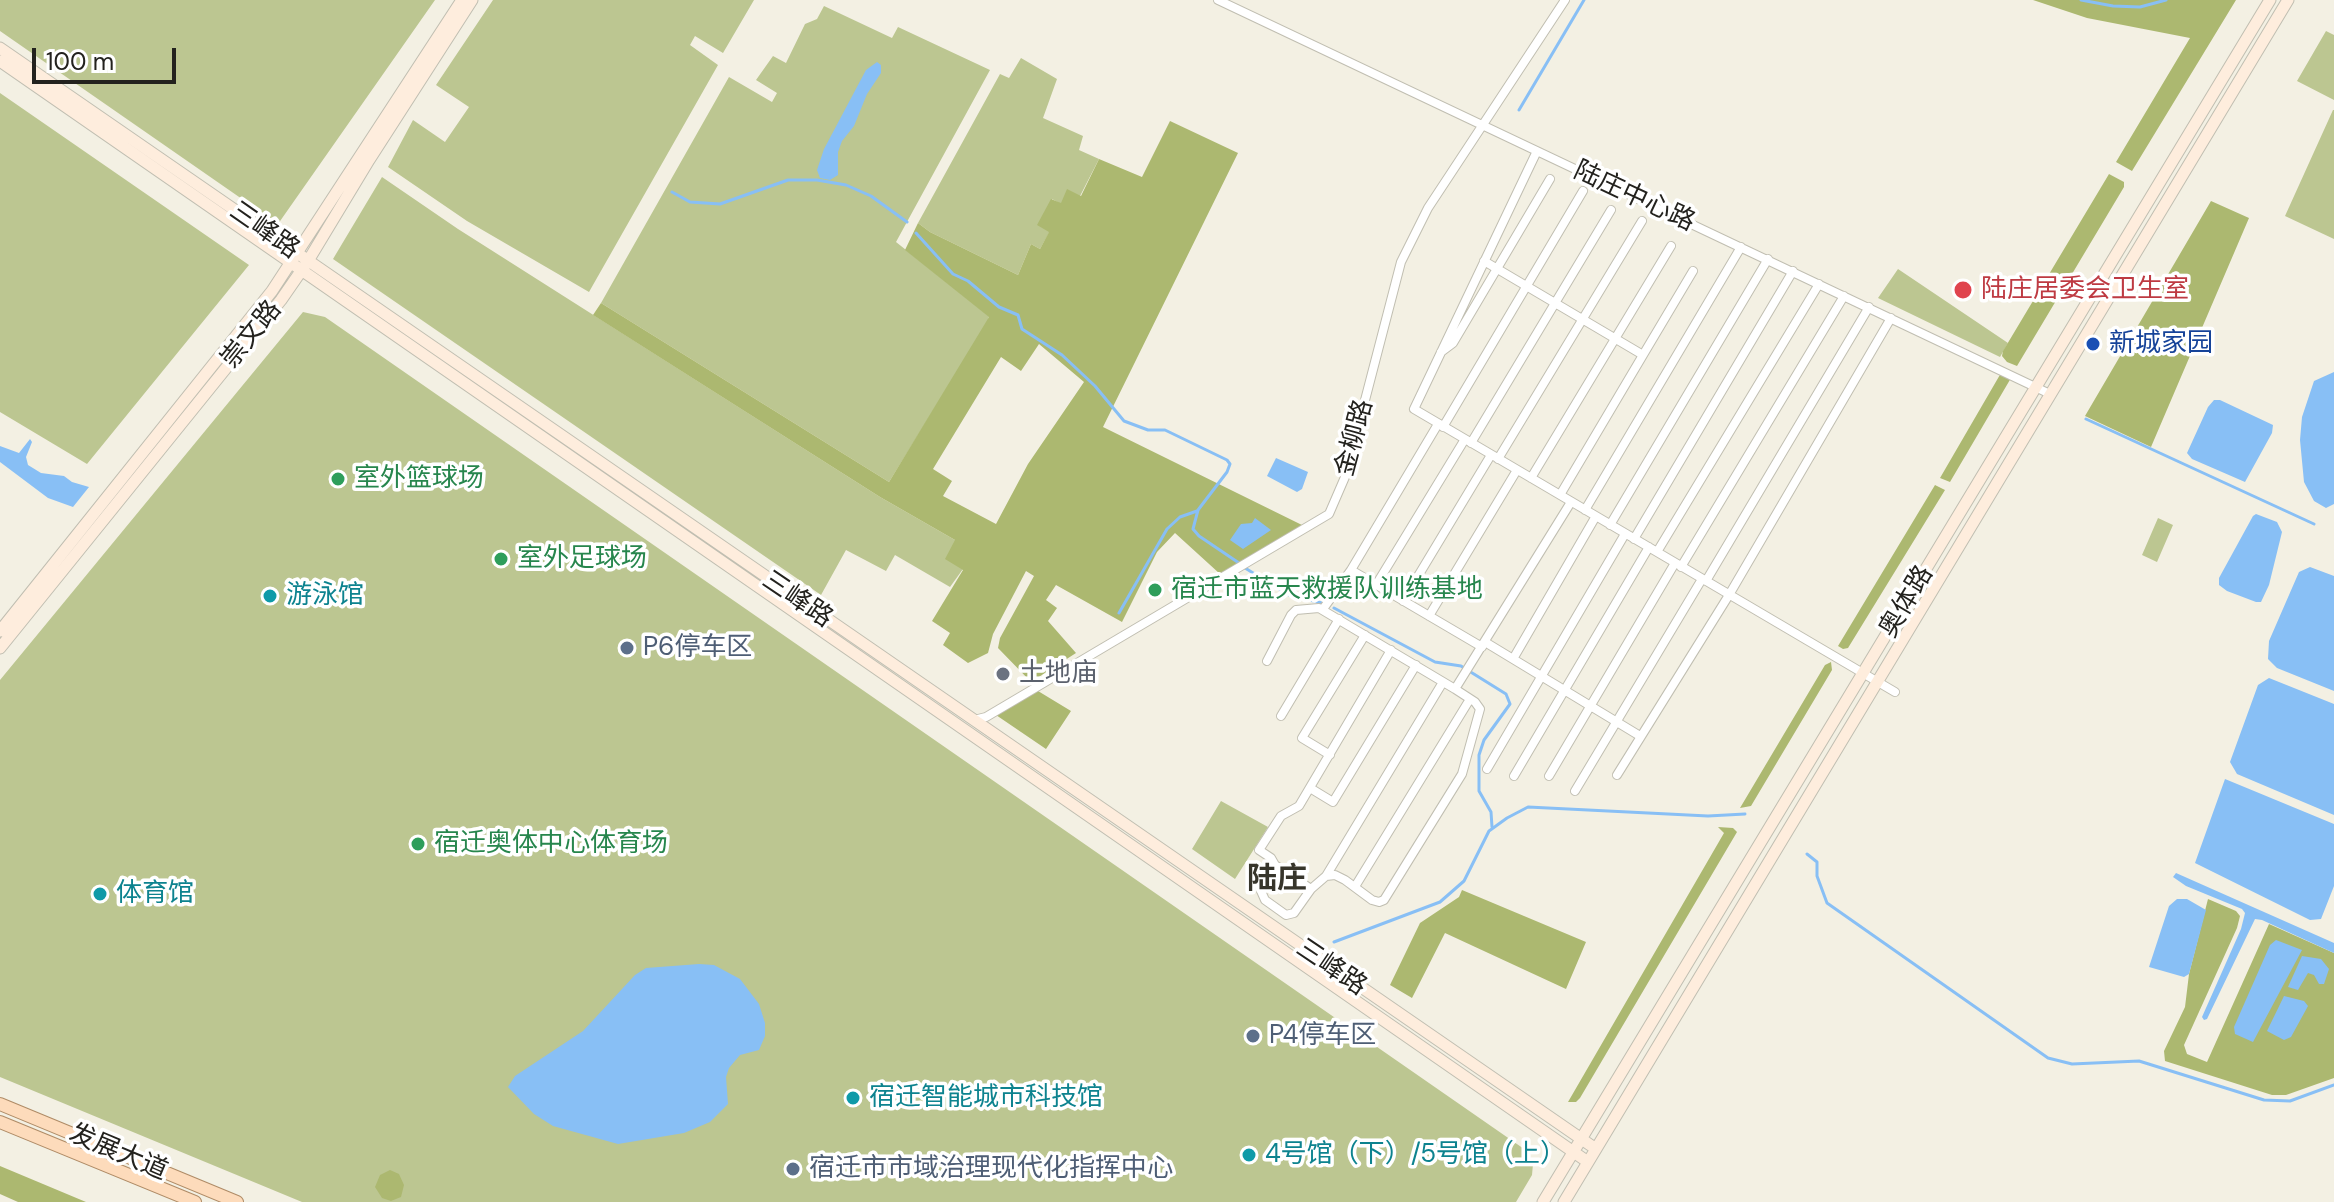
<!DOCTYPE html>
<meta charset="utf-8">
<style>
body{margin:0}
#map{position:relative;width:2334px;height:1202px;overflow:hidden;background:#f3f0e3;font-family:"DM Sans",sans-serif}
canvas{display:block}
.scale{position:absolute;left:32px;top:48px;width:144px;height:36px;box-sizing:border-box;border:4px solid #23221e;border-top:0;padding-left:10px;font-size:24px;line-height:28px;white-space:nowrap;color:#23221e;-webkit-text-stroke:6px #fff;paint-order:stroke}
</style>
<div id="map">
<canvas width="2334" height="1202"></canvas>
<div class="scale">100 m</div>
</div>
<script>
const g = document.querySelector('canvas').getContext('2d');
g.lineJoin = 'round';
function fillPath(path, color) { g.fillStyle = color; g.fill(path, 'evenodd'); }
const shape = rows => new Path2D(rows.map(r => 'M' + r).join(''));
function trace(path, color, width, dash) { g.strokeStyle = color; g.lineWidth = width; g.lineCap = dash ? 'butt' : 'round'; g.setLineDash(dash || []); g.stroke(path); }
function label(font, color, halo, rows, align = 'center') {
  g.font = font + ' "DM Sans","Noto Sans SC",sans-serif'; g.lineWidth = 7; g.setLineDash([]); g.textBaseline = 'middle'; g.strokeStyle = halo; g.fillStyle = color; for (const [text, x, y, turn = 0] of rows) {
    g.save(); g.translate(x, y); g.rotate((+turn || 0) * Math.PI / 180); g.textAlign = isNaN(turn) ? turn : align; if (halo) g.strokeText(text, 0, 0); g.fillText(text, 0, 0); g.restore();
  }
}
fillPath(shape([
 [0,0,435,0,278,224,0,31],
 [493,0,754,0,723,53,695,36,690,45,718,65,589,292,467,221,388,167,413,120,445,142,469,107,436,85],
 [824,6,892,38,898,27,990,70,896,242,989,316,988,322,889,482,601,303,729,77,772,102,777,93,756,80,773,56,786,63,805,24,817,19],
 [2326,31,2334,35,2334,100,2297,81],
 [1021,58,1057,79,1043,118,1083,136,1079,150,1099,159,1080,196,1061,204,1052,199,1050,231,1040,249,1031,244,1018,275,930,232,918,223,1000,74,1009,78],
 [0,93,249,265,87,464,0,412],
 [2333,110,2334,110,2334,239,2285,216],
 [382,177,458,229,880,497,955,540,963,569,950,587,895,555,886,571,846,550,821,595,333,259],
 [1898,269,2008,343,2000,357,1878,298],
 [303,312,325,317,1527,1151,1533,1164,1532,1175,1516,1202,302,1202,0,1077,0,680],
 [2158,518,2173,525,2157,562,2142,555],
 [1221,801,1268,827,1235,879,1192,849]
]), '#bcc691');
fillPath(shape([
 [2033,0,2236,0,2132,171,2116,162,2190,38,2087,18],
 [1170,121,1238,153,1103,427,1304,526,1220,574,1175,533,1157,552,1122,622,1056,585,1046,600,1057,608,1048,621,1076,653,1031,682,998,648,1000,638,1034,576,1026,571,993,634,988,653,968,663,943,645,950,633,932,621,963,570,945,559,955,540,880,497,593,315,601,303,889,482,989,317,905,250,918,223,930,232,1018,275,1031,244,1040,249,1049,232,1037,225,1051,199,1061,203,1067,189,1081,196,1099,159,1142,177],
 [1039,344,1084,382,1028,464,996,524,943,496,952,481,933,469,1001,357,1021,371],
 [2109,174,2124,182,2124,187,2017,366,2007,362,2002,356,2003,351],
 [2211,201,2249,218,2151,447,2085,416],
 [2001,373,2011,378,1950,482,1940,478],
 [1935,485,1945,490,1848,648,1843,649,1838,646],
 [1831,662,1832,670,1751,806,1740,808,1825,665],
 [1038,691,1071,711,1046,749,996,715],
 [1718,827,1733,828,1737,832,1580,1098,1576,1102,1568,1102,1724,833],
 [1462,890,1586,942,1566,989,1445,933,1412,998,1390,985,1420,923,1459,897],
 [2208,899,2236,911,2240,916,2237,928,2184,1045,2187,1054,2207,1062,2269,924,2334,953,2334,1078,2286,1095,2272,1095,2165,1061,2164,1051,2185,1007,2189,974],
 [0,1166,86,1202,18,1202,0,1194],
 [390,1170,399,1174,404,1185,401,1197,391,1201,382,1198,375,1187,380,1175]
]), '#acb870');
fillPath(shape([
 [877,62,881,65,881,73,867,94,854,126,842,141,838,152,838,175,830,180,820,178,817,170,824,149,866,70],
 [2334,372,2334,504,2326,508,2314,501,2304,482,2300,440,2302,417,2314,381],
 [2214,400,2220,400,2273,425,2272,433,2245,482,2192,459,2187,453,2208,407],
 [30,439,32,442,26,457,28,465,41,473,64,476,72,482,89,487,73,507,48,498,0,462,0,446,19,453],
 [1276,458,1308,472,1302,489,1297,492,1267,476],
 [2256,514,2277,522,2282,532,2269,585,2261,602,2256,602,2227,591,2219,585,2219,578,2253,516],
 [1255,518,1271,530,1243,549,1230,540,1241,524,1252,523],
 [2310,567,2334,576,2334,691,2277,668,2268,659,2269,641,2299,572],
 [2269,678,2334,704,2334,815,2237,774,2230,762,2258,685],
 [2225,779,2334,824,2334,886,2321,919,2310,920,2195,863],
 [2176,873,2334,943,2334,953,2262,920,2255,919,2207,1019,2204,1020,2202,1017,2241,929,2245,913,2242,909,2186,886,2173,877],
 [2177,899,2187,899,2206,910,2189,974,2184,977,2149,967,2169,906],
 [2276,940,2302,950,2253,1042,2235,1034,2234,1027,2270,945],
 [2302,956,2321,959,2329,969,2324,984,2319,984,2314,975,2308,973,2298,990,2288,987],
 [699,964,714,965,740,979,759,1004,765,1023,765,1036,759,1050,740,1055,729,1068,726,1077,728,1104,710,1122,684,1133,618,1144,553,1126,534,1114,508,1087,515,1076,583,1031,635,975,646,968],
 [2284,996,2304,1001,2308,1006,2291,1037,2284,1040,2267,1031]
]), '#88bff5');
trace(shape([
 [2081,0,2113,6,2140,7,2166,0],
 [1519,110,1584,0],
 [672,192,690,202,720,204,788,180,817,180,846,185,871,196,907,222],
 [916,233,953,274,968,281,999,307,1018,315,1022,329,1062,355,1095,386,1124,421,1148,430,1165,430,1227,460,1230,464,1227,472,1198,510,1193,529,1199,536,1239,563],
 [2086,419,2314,524],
 [1245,568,1289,595,1322,603],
 [1334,608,1435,662,1461,666,1506,694,1510,704,1484,740,1479,755,1479,791,1491,812,1492,827],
 [1119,613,1167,529,1180,517,1197,511],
 [1807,854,1817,862,1817,876,1827,903,2048,1058,2072,1064,2139,1061,2264,1100,2290,1101,2334,1085],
 [1334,942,1440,902,1464,881,1489,831,1507,818,1528,807,1708,816,1745,814]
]), '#88bff5', 3);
const street = shape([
 [1218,0,2050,394],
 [1537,151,1414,409,1895,692],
 [1484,261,1643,355,1560,495],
 [1441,352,1453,343,1550,179],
 [1643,355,1693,271],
 [1443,427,1583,191],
 [1471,443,1611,210],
 [1498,459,1642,221],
 [1531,478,1671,246],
 [1585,510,1741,247],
 [1610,525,1768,259],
 [1634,539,1793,271],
 [1657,552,1819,284],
 [1681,567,1844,296],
 [1351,570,1438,424],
 [1706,581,1869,307],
 [1376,585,1465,439],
 [1403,601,1491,455],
 [1323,609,1351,570,1482,647],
 [1429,616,1517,470],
 [1485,642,1640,736],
 [1513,659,1596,516],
 [1267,661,1291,615,1296,610,1319,608,1455,689,1571,502],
 [1281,716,1339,619],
 [974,720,986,717,1329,514,1345,477,1401,262,1428,208,1565,0],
 [1330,755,1302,738,1365,635],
 [1487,769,1625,534],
 [1617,775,1729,595,1891,318],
 [1514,776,1649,547],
 [1549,776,1675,563],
 [1310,788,1333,802,1416,665],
 [1575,791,1702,579],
 [1275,865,1271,858,1259,850,1281,816,1299,806,1391,650],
 [1326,876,1443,682],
 [1356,885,1470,699],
 [1311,889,1275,865,1261,891,1265,900,1286,915,1294,913,1311,889,1326,876,1335,875,1345,880,1372,900,1379,902,1384,900,1462,774,1480,709,1475,702,1455,689]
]);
const secondary = shape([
 [0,48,1596,1149],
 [0,61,1588,1162],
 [0,631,272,291,462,0],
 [0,648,281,300,308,261,369,160,472,0],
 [1543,1202,2270,0],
 [1564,1202,2288,0]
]);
const primary = shape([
 [0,1104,237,1202],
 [0,1122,195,1202]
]);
trace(street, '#c0beb1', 10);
trace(secondary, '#c0beb1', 13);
trace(primary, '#af8b66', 14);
trace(street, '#fff', 8);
trace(secondary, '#feeddd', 11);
trace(primary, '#fddbbb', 12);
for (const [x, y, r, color] of [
 [1963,290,10,"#e0444e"],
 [2093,344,8,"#1a4fb4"],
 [338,479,8,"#2e9e5b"],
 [501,559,8,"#2e9e5b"],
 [1155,590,8,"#2e9e5b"],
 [270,596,8,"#0f9aa8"],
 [627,648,8,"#5c6f8a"],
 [1003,674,8,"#6b7280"],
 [418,844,8,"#2e9e5b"],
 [100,894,8,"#0f9aa8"],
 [1253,1036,8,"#5c6f8a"],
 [853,1098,8,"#0f9aa8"],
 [1249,1155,8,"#0f9aa8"],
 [793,1169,8,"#5c6f8a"]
]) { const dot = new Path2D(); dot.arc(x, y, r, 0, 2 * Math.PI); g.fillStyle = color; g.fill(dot); trace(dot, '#fff', 3); }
label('26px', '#23221e', '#fff', [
 ["陆庄中心路",1634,197,25],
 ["三峰路",264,231,35],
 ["崇文路",252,335,-51],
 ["金柳路",1355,438,-75],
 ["三峰路",797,600,34],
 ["奥体路",1907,602,-59],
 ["三峰路",1331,968,34],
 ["发展大道",118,1153,23]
]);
label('26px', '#be3a42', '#fff', [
 ["陆庄居委会卫生室",1981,290]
], 'left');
label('26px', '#164399', '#fff', [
 ["新城家园",2109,344]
], 'left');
label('26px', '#27864d', '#fff', [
 ["室外篮球场",354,479],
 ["室外足球场",517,559],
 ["宿迁市蓝天救援队训练基地",1171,590],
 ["宿迁奥体中心体育场",434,844]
], 'left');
label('26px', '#0d838f', '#fff', [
 ["游泳馆",286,596],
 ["体育馆",116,894],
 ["宿迁智能城市科技馆",869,1098],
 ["4号馆（下）/5号馆（上）",1265,1155]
], 'left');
label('26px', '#4e5e75', '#fff', [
 ["P6停车区",643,648],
 ["P4停车区",1269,1036],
 ["宿迁市市域治理现代化指挥中心",809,1169]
], 'left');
label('26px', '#5b616d', '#fff', [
 ["土地庙",1019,674]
], 'left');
label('bold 30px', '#37352b', '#fff', [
 ["陆庄",1277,880]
]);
</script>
